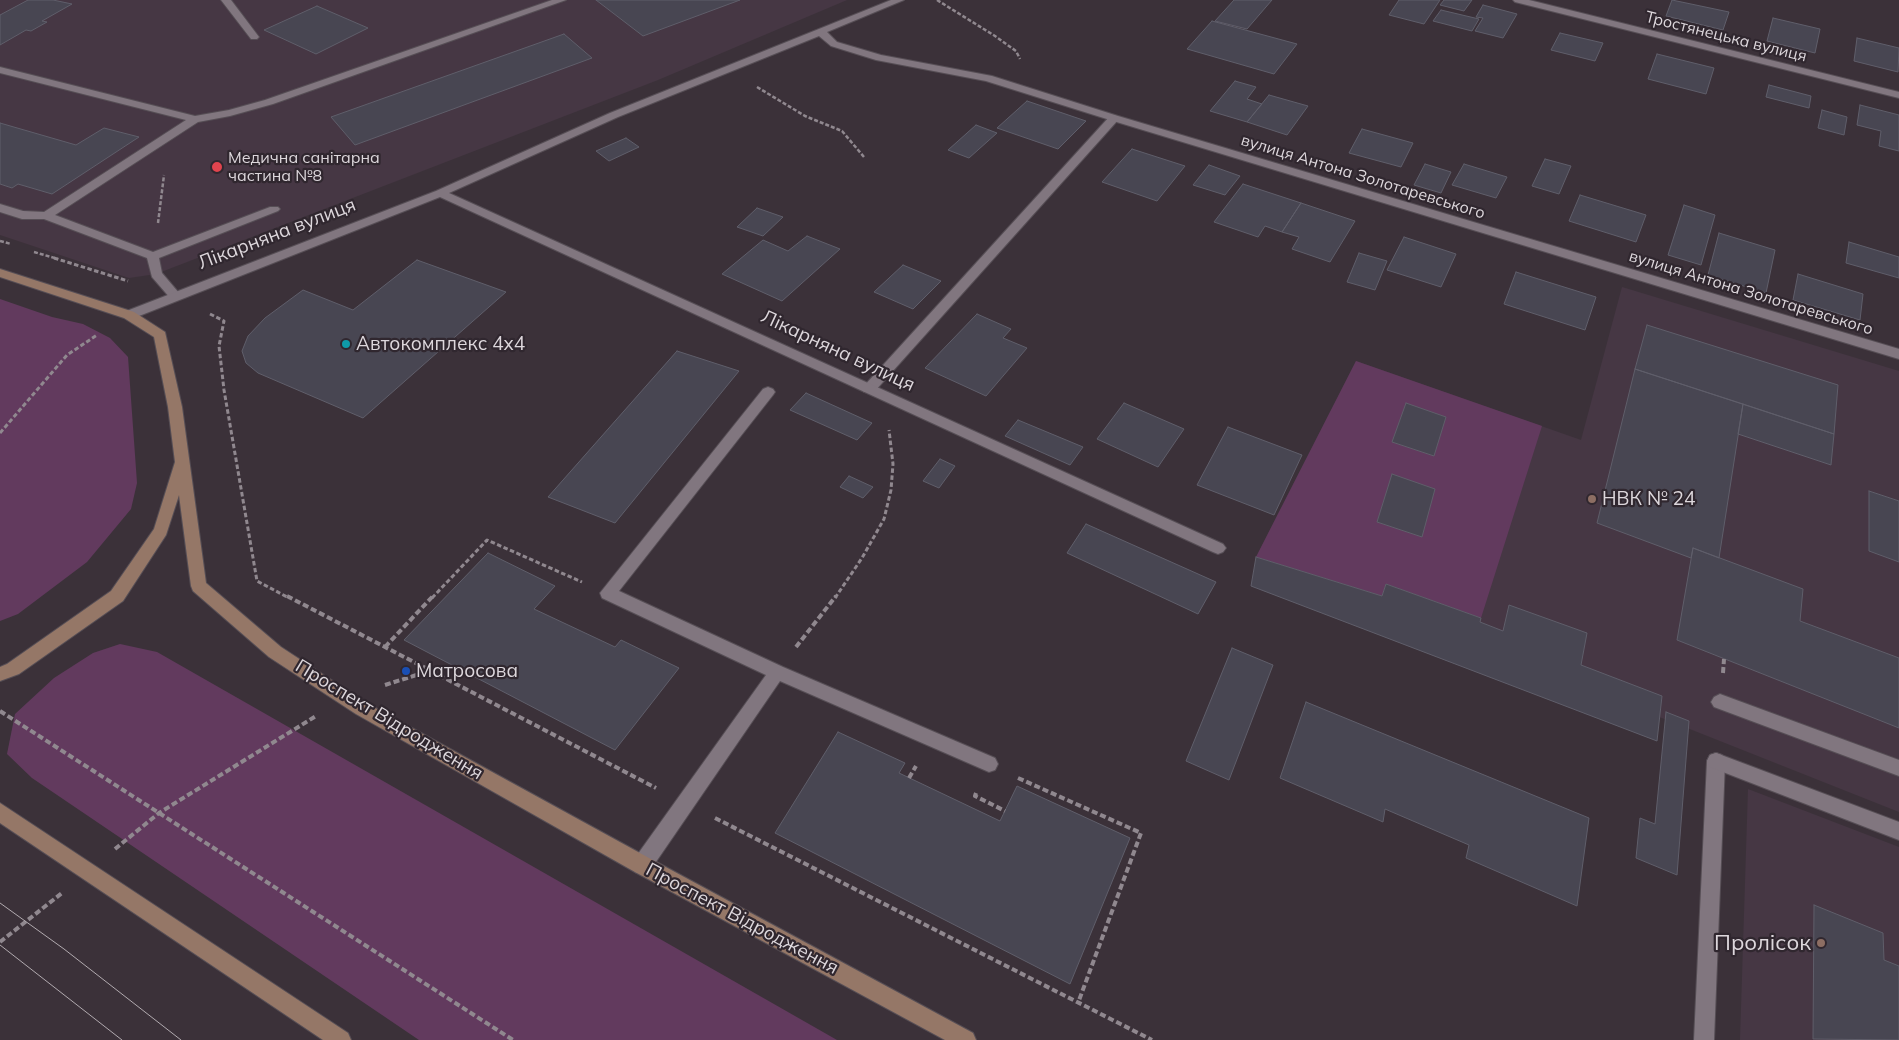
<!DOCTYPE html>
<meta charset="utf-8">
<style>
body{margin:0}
canvas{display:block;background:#3b3139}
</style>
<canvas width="1899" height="1040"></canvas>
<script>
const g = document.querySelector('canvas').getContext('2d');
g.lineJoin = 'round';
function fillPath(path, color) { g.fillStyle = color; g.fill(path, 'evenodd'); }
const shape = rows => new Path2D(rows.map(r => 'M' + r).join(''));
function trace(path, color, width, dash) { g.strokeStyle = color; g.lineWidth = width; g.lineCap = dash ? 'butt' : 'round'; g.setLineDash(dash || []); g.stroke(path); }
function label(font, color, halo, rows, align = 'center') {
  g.font = font + ' Mulish,sans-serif'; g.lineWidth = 4.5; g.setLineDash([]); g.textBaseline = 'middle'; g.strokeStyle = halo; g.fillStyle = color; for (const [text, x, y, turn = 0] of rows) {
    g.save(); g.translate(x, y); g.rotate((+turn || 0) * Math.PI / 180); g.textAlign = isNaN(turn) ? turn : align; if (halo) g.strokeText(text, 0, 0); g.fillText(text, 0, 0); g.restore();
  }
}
fillPath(shape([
 [0,0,847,0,658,80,156,274,129,278,0,235],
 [1622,287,1899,371,1899,812,1256,557,1356,361,1581,440],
 [1748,789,1899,847,1899,1040,1740,1040]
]), '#463744');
fillPath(shape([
 [0,299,52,317,83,324,110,338,128,357,137,483,131,509,87,562,18,614,0,621],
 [1356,361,1542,426,1481,618,1386,584,1382,596,1256,557],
 [120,644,157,652,837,1040,419,1040,32,778,7,754,15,714,54,678,93,653]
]), '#623a5e');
const building = shape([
 [28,0,53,0,72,4,42,21,47,22,31,31,26,30,0,45,0,15,28,0],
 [596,0,740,0,643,36,596,0],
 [1234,0,1272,0,1247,29,1215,21,1234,0],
 [1399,0,1440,0,1424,24,1389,15,1399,0],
 [1444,0,1472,0,1464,11,1440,5,1444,0],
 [1672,0,1729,12,1723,30,1666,16,1672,0],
 [1483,5,1517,14,1503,38,1475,31,1483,18,1476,17,1483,5],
 [317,6,368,28,316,54,264,30,317,6],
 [1441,10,1479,19,1472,31,1433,21,1441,10],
 [1773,18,1820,29,1815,53,1767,41,1773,18],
 [1212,21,1297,44,1274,74,1187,49,1212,21],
 [1560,33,1603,43,1595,61,1551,50,1560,33],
 [564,34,592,58,355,145,331,117,564,34],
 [1857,38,1899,48,1898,72,1854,61,1857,38],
 [1657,54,1714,68,1706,94,1648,79,1657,54],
 [1235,81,1256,87,1247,99,1262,104,1247,122,1210,111,1235,81],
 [1769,85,1811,96,1809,108,1766,97,1769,85],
 [1269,95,1308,106,1287,135,1247,122,1269,95],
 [1027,101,1086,121,1058,149,997,128,1027,101],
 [1860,105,1899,115,1899,151,1879,146,1881,131,1857,125,1860,105],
 [1822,110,1847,117,1844,135,1818,128,1822,110],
 [0,123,76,145,104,128,139,137,52,194,18,184,12,188,0,184,0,123],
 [976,125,997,133,969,158,948,150,976,125],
 [1362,129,1413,143,1401,167,1349,153,1362,129],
 [626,138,639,147,609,161,596,151,626,138],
 [1132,149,1185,166,1157,201,1102,182,1132,149],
 [1545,159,1571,166,1559,194,1532,186,1545,159],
 [1425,164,1451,172,1441,193,1414,185,1425,164],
 [1464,164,1507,177,1496,198,1452,185,1464,164],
 [1209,165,1240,176,1225,195,1193,185,1209,165],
 [1243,184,1301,203,1282,232,1265,226,1258,237,1214,222,1243,184],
 [1580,195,1646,215,1636,242,1569,221,1580,195],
 [1301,203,1355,221,1330,262,1292,249,1299,237,1282,232,1301,203],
 [1684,205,1715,215,1701,265,1668,255,1684,205],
 [757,208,783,217,763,236,737,227,757,208],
 [1719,233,1775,250,1766,293,1708,275,1719,233],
 [807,236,840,249,782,301,722,274,763,240,788,251,807,236],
 [1404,237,1456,254,1441,287,1387,270,1404,237],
 [1849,242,1899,257,1899,278,1846,263,1849,242],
 [1359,253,1387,261,1375,290,1347,282,1359,253],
 [417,260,506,292,363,418,258,373,246,363,242,351,248,336,265,318,303,290,353,310,417,260],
 [903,265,941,281,913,309,874,292,903,265],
 [1516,272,1596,297,1585,330,1504,304,1516,272],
 [1798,274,1863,294,1860,320,1793,300,1798,274],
 [977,314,1011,329,1003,338,1027,348,986,396,925,368,977,314],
 [1647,325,1838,385,1834,434,1635,369,1647,325],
 [677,351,739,371,615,523,548,497,677,351],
 [1635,369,1743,404,1719,558,1693,548,1691,558,1597,523,1635,369],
 [806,393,872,423,857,440,790,410,806,393],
 [1124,403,1184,429,1158,467,1097,439,1124,403],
 [1406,403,1446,417,1434,456,1392,442,1406,403],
 [1743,404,1834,434,1831,465,1738,434,1743,404],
 [1018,420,1083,447,1070,465,1005,436,1018,420],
 [1228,427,1302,455,1274,515,1197,485,1228,427],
 [940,459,955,466,939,488,923,481,940,459],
 [1392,474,1435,489,1422,537,1377,522,1392,474],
 [849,476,873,487,863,498,840,487,849,476],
 [1869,491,1899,501,1899,562,1869,551,1869,491],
 [1086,524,1216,582,1198,614,1067,553,1086,524],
 [1693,548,1803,589,1800,621,1899,658,1899,728,1677,640,1693,548],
 [488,553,555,586,534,609,615,647,621,640,679,668,615,750,404,640,488,553],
 [1256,557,1382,596,1386,584,1481,618,1480,622,1503,631,1509,605,1587,633,1581,665,1662,696,1657,741,1251,586,1256,557],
 [1232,648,1273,665,1229,780,1186,761,1232,648],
 [1306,702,1589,818,1577,906,1466,858,1469,845,1385,809,1383,822,1280,778,1306,702],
 [1666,712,1689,721,1677,875,1636,858,1640,818,1655,824,1666,712],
 [838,732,905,763,899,773,1000,821,1017,786,1130,838,1070,984,775,833,838,732],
 [1814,905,1883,933,1884,960,1899,966,1899,1040,1813,1039,1814,905]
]);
fillPath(building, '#484652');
trace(building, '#5f5e6a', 1);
const lane = shape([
 [221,0,231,0,259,37,257,39,251,39,221,0],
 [552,0,566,0,273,104,230,116,198,122,55,215,153,252,270,207,278,207,280,209,278,211,159,258,162,273,179,293,181,296,179,299,171,299,152,277,147,258,44,219,22,219,0,212,0,204,23,211,44,212,186,120,0,73,0,67,195,116,229,110,265,100,552,0],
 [1114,115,1119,118,1118,120,874,392,864,392,862,389,864,386,1110,116,1114,115],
 [768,387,773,389,775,392,773,395,619,591,783,667,995,758,998,764,995,770,989,772,780,681,649,872,642,874,635,872,633,865,635,858,766,675,602,598,600,593,763,389,768,387],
 [1720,694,1899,760,1899,776,1714,707,1711,702,1714,697,1720,694],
 [1716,753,1722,755,1725,761,1714,1040,1694,1040,1707,761,1710,755,1716,753]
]);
const street = shape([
 [891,0,904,0,827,32,837,42,881,55,992,76,1118,116,1899,349,1899,359,1110,120,986,81,876,60,831,46,819,36,618,117,449,193,1223,544,1226,548,1223,552,1218,554,1213,552,440,197,134,318,129,319,123,315,124,312,436,191,610,113,891,0],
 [1513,0,1529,0,1899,92,1899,98,1515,2,1513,0],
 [1716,753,1899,822,1899,840,1710,767,1707,761,1710,755,1716,753]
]);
const secondary = shape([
 [0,269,134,312,165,332,182,407,206,583,281,647,368,704,649,858,973,1033,976,1040,945,1040,635,872,356,714,269,657,193,591,191,586,179,495,166,535,123,601,19,674,0,681,0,667,7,664,111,591,154,529,175,462,168,407,154,337,124,318,0,277,0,269],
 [0,803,348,1033,351,1040,323,1040,0,823,0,803]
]);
trace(lane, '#564e55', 2);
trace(street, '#564e55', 2);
trace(secondary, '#564e55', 2);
trace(shape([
 [937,0,995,36,1016,51,1020,59],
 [757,87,805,116,842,131,864,157],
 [158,223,164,175],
 [0,241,11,244],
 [34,252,58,259]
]), '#90888f', 2.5, [4, 2]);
trace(shape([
 [54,258,128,281],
 [210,314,224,321,219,346,224,390,257,581,289,598],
 [0,433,67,355,97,335],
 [432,598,487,540,582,582],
 [835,598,862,558,884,519,891,490,893,464,889,430]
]), '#90888f', 3, [4.5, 2.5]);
trace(shape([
 [287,596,656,788],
 [385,647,433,596],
 [796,647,836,596],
 [1723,673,1724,659],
 [385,685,429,671],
 [0,711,513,1040],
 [909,778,916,766],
 [1018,778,1141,833,1078,1003],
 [976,793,975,796,1005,811],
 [715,818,1152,1040],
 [115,849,159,813,316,716],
 [0,942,62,893]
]), '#90888f', 4, [6, 3]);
fillPath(lane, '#81767f');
fillPath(street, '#81767f');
fillPath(secondary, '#957767');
trace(shape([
 [0,903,64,949,181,1040],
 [0,945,122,1040]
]), '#b1aaaf', 1);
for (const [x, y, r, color] of [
 [217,167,6,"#e0444e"],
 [346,344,5,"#0f9aa8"],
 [1592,499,5,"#8d6e63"],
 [406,671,5,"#1a4fb4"],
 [1821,943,5,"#8d6e63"]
]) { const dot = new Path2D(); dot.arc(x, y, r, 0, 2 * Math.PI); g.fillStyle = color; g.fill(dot); trace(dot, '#30272f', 2); }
label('16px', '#ddd7dc', '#30272f', [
 ["Тростянецька вулиця",1726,37,14],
 ["вулиця Антона Золотаревського",1363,177,17],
 ["вулиця Антона Золотаревського",1751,293,17]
]);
label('16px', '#ddd7dc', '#30272f', [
 ["Медична санітарна",228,158],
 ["частина №8",228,176]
], 'left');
label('19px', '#ddd7dc', '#30272f', [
 ["Лікарняна вулиця",277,234,-21],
 ["Лікарняна вулиця",838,351,25],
 ["Проспект Відродження",389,720,31],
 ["Проспект Відродження",742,919,28]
]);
label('19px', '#ddd7dc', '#30272f', [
 ["Автокомплекс 4x4",356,344],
 ["НВК № 24",1602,499],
 ["Матросова",416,671]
], 'left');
label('22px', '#ddd7dc', '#30272f', [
 ["Пролісок",1811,943]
], 'right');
</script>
